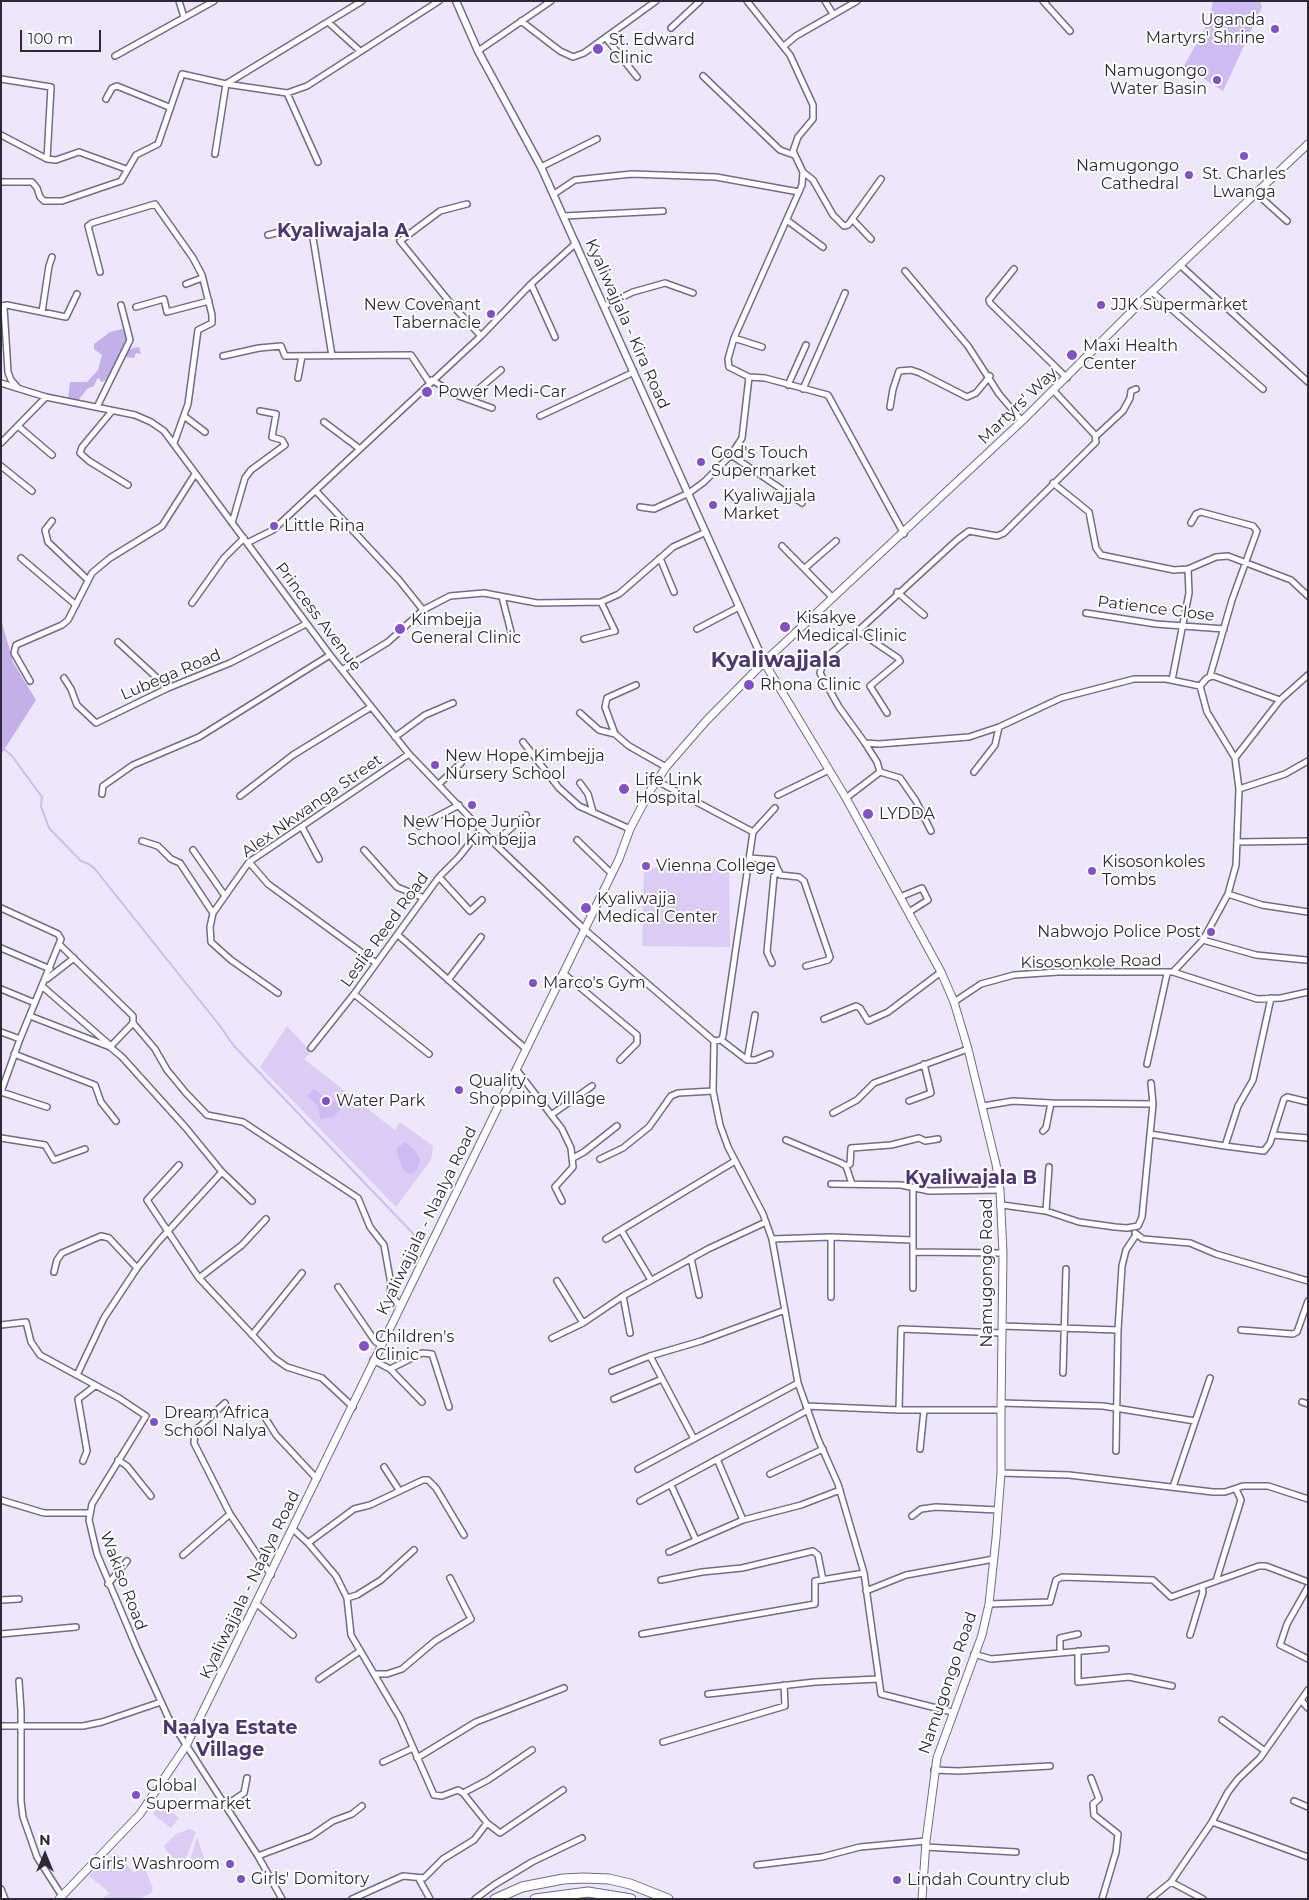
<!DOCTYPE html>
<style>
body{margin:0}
#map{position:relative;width:1309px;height:1900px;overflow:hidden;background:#ede7fc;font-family:Montserrat,sans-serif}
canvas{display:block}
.frame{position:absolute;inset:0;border:2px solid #2d2936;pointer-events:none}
.north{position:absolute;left:20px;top:1830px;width:50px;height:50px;-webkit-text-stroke:4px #fff;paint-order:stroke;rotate:0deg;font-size:14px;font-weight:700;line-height:20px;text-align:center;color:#2d2936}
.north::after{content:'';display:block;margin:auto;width:18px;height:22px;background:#2d2936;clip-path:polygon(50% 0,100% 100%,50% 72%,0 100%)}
.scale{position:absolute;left:20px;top:30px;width:81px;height:22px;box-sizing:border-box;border:2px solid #2d2936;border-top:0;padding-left:6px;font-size:15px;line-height:18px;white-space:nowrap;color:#2d2936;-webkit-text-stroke:4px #fff;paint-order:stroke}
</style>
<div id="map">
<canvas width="1309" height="1900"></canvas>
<div class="frame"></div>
<div class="north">N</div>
<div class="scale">100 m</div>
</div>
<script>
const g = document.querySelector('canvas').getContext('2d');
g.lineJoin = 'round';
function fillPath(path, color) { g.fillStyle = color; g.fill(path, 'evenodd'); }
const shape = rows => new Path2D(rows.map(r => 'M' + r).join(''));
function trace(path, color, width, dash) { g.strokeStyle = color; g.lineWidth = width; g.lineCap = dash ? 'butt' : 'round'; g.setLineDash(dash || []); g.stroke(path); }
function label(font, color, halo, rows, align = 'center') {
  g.font = font + ' Montserrat,sans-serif'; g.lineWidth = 4; g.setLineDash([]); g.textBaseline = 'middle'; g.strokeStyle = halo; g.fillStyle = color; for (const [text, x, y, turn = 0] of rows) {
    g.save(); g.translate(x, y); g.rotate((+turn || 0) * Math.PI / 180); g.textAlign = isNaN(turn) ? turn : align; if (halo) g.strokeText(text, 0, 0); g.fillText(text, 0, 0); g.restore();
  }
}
fillPath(shape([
 [644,868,729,869,730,947,642,946],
 [287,1026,311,1052,304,1059,395,1130,400,1122,433,1146,431,1160,396,1207,260,1067],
 [161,1804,179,1818,171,1828,153,1814],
 [190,1829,196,1832,185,1862,169,1856,164,1846,176,1834],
 [197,1837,209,1872,189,1863],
 [115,1852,134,1873,144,1866,153,1888,151,1893,140,1899,101,1899,110,1893,89,1876]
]), '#d9cdf4');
fillPath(shape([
 [122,329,126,334,130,349,139,347,141,354,136,353,134,358,123,357,110,379,101,382,99,378,97,379,94,386,87,389,77,402,68,399,70,382,87,382,98,370,102,355,94,349,94,344,110,332],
 [1,619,13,662,36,700,2,753]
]), '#c3b0e8');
fillPath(shape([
 [1213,1,1260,1,1262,7,1223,91,1184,66,1211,17,1210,16],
 [314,1089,326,1099,339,1102,340,1109,334,1117,320,1119,318,1106,307,1096],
 [405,1142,415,1150,420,1160,417,1170,411,1174,404,1171,397,1153,396,1149]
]), '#cdbbf3');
trace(shape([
 [1,746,12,756,42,797,41,806,49,828,81,861,89,864,95,869,220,1026,234,1046,422,1243]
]), '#cdbbf3', 2);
const minor = shape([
 [179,1,184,17],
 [825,1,833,14],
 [1043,1,1070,31],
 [521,21,560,51,573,57,584,53,656,1],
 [328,22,360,51],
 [671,28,700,1],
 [606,38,637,77],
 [784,46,796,36,857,1],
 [478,51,551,1],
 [115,56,214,1],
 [703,76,780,150,794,155],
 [1,79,51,87,47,159],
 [287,93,318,162],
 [106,99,112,88,117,86,169,107],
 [1,135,47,159,56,160,79,152,126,169],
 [215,154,226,84,362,1],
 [541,167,597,139],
 [803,172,813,180,833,215,844,226,848,225,881,179],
 [1,182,32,182,37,188,40,197,44,201,62,201,121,181,136,155,158,144,182,74,226,84,287,93,307,86,439,1],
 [1256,193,1287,221],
 [554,194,575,180,632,174,716,177,799,192],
 [467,204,440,211,400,241,452,305,481,336],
 [564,216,663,211],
 [852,219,871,239],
 [788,221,823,247],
 [312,232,332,356],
 [268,235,280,232,341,232],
 [1180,265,1308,382],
 [1014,269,989,300,990,303,1067,378],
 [905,271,968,346,999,394,1022,421],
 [100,272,88,226,92,223,155,204,193,258,202,275,212,315,212,323,198,330,188,404,174,443],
 [186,284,202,278],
 [531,284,555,337],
 [1152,292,1263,389],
 [1,306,7,305,66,317,77,294],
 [604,306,633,292,665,283,693,293],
 [4,307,8,372,11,380,18,388],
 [136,307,164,299,167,312,209,301],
 [42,312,49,266,52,257],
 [734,338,762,347],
 [223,356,259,348,281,346,285,356,411,355,429,382],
 [749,377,765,378,828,395,904,534],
 [298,378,302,356],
 [432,380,456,395,492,408],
 [1,383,46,397,135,415,151,422,164,431,330,655,409,754,494,843,585,930,714,1041,713,1091,720,1125,728,1147,763,1214,772,1239,798,1383,818,1439,838,1484,864,1573,881,1694,952,1712],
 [788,385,806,345],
 [803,389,845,293],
 [467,399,501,370],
 [97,407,130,340,121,305],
 [890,407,893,389,899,371,911,370,920,373,967,397,976,393,990,376],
 [112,411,82,447,80,453,89,461,128,485],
 [184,416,205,432],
 [540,416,634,372],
 [324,422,360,449],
 [18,426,52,455],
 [1096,436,1123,411,1130,398,1131,391,1136,389],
 [1,443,46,397],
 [731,455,802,503],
 [1,466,32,491],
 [1053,483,1089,512,1096,548,1101,555,1174,570,1188,569,1216,557,1228,556,1291,580,1308,596],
 [316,491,399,580,423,610],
 [640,507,654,509,689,493,704,482,731,455,742,438,749,377,729,367,728,359,734,338,802,185,803,172,793,151,798,137,813,119,813,105,790,55,747,1],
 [52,521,45,530,48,542,88,580],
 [232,523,245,478,251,470,285,445,282,440,272,437,276,414,260,411],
 [1191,523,1196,514,1201,512,1253,526,1257,531,1232,600,1210,676],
 [247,543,273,530,481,336,531,284,576,243],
 [782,546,833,598],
 [21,558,76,605],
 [660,558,674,592],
 [805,568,836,541],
 [897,592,924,615],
 [502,597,512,636],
 [192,603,224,558,244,538],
 [1086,613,1156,624,1224,629],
 [697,629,739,607],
 [858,631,898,658,900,661,870,686,887,713],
 [584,639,615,631,601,602],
 [118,642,168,688],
 [342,670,388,642,423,610,450,596,484,593,537,603,601,602,619,594,673,547,706,532],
 [64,678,71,689,77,705,96,723,168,688,230,663,306,624],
 [1172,680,1189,593,1188,569],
 [30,681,14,653,16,645,62,625,68,620,92,573,110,558,162,526,195,474],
 [636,685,607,698,605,707,615,734,629,746,666,767],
 [1200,686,1207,678,1213,676,1280,700],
 [580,713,599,730,615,734],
 [395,737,425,715,453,703],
 [523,742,559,788,579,806,630,829],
 [1235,758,1280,700,1308,675],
 [880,772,900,778,916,801,931,831],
 [974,772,995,745,999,727],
 [657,781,753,832],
 [580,783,588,794,593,812],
 [439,784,461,763],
 [1239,789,1285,774,1308,761],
 [102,794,103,786,133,765,199,737,330,655],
 [778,795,829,770],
 [240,796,293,755,371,707],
 [846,798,880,772,877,762,865,743],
 [419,826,459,805],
 [302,827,319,859],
 [577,840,612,874],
 [142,841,158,846,171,859,180,863,213,913],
 [1237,842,1308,841],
 [494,843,526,815],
 [193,850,225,896],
 [364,850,397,887,424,898],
 [750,858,774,860,780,875,799,877,804,881,830,957,828,960,806,966],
 [249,862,268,884,376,963],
 [439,877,470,911,482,900],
 [1228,894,1262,905,1308,912],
 [900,897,922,888,928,900,909,912],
 [1,908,58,934,61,939,20,1039,1,1092],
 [398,935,526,1049],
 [1203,940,1256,955,1306,960],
 [60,945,133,1016,133,1023,110,1047],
 [1,948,50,969],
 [772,963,767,952,774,876,779,871],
 [1173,972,1257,999,1281,998,1308,992],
 [563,973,637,1035,637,1043,620,1060],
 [47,979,74,958],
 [448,980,481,937],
 [43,987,111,1046],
 [1,989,35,1003],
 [278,993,231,960,211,942,210,927,213,913,249,862,409,754],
 [354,994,429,1054],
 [954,1002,981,984,1014,975,1058,972,1173,972,1203,940,1228,894,1236,865,1239,789,1235,758,1207,712,1200,686,1166,679,1134,679,1061,698,999,727,969,737,879,744,865,743,839,707,820,673,824,659,858,631,957,540,969,531,997,536,1004,533,1096,442,1095,435,1054,391],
 [30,1016,110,1047,122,1057,186,1128,222,1172,252,1201],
 [824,1019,856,1006,860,1008,868,1021,888,1012,941,972],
 [133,1023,155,1049,167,1070,186,1093,207,1115,243,1122,358,1198,370,1227,384,1245,391,1284,390,1295,400,1305],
 [1,1032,20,1039],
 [721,1040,747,1060,755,1060,770,1054],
 [714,1041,721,1040,723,1036,753,832,775,808],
 [311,1048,354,994,439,877,459,857,481,829],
 [14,1054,95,1085,101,1102,116,1121],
 [747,1060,755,1015],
 [1147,1064,1167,974],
 [516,1069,562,1129,571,1148,573,1167,555,1187,562,1201],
 [1,1092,47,1107],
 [909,1101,931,1093,924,1064],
 [983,1106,1013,1101,1051,1103,1153,1104],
 [833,1113,857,1100,874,1083,968,1049],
 [551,1115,592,1086],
 [1043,1131,1046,1128,1051,1103],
 [1150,1134,1225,1146,1238,1106,1253,1080,1271,998],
 [1273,1135,1308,1138],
 [1,1138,45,1145,54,1160,85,1149],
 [786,1140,841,1163,846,1166,852,1184],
 [1225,1146,1264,1151,1270,1143,1284,1099,1287,1097,1308,1102],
 [573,1158,584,1152,617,1126],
 [600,1159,623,1148,649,1127,671,1096,678,1093,713,1091],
 [179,1165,147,1200,199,1278,274,1358,287,1367,322,1378,353,1407],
 [846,1166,850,1164,851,1148,891,1145,919,1138,925,1141,938,1139],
 [831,1184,901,1185,929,1191,1000,1190],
 [1002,1205,1046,1211,1079,1222,1115,1227,1127,1228,1138,1226,1142,1217,1153,1104,1151,1083],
 [1046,1211,1049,1167],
 [621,1230,651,1280],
 [1135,1233,1143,1239,1190,1243,1216,1254,1308,1281],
 [831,1237,831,1297],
 [606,1239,735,1161],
 [772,1239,831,1237,913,1240],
 [913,1252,1003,1253],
 [691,1258,699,1295],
 [54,1272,57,1260,62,1253,101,1236,109,1238,137,1268],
 [199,1278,242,1245,266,1219],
 [557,1281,583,1323],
 [338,1287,375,1341,380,1345],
 [913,1288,913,1187],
 [623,1296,630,1333],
 [1,1325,26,1322,31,1342,40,1355,119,1398,146,1416,92,1504,89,1520,97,1554,137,1649,168,1717,258,1856,282,1899],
 [1002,1326,1118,1330],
 [1241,1330,1293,1334,1297,1332,1308,1301],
 [252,1335,302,1273],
 [552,1338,583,1323,623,1296,708,1249,766,1222],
 [373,1360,390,1369,422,1353,432,1354,449,1407],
 [390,1369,422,1402],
 [612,1371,650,1356],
 [1063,1373,1066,1269],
 [77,1375,104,1318,137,1268,158,1242,222,1172],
 [614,1399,662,1379],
 [1302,1402,1308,1404],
 [225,1403,195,1431,194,1443,230,1514,271,1575],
 [1001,1403,1103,1406,1195,1421],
 [806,1406,899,1410,1001,1410],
 [899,1410,901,1329,1002,1333],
 [266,1419,276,1435,317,1479],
 [694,1439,650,1356,701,1341,785,1310],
 [920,1449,924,1410],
 [1116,1451,1118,1330,1122,1266,1126,1250,1136,1235],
 [717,1459,743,1520],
 [118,1460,127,1466,151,1496],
 [83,1461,87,1451,78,1399,95,1386],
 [384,1467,399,1490],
 [638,1469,798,1383],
 [1001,1473,1069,1475,1213,1492,1225,1492,1243,1486,1268,1486,1308,1499],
 [770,1474,823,1449],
 [671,1485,696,1540],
 [1173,1487,1210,1378],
 [1,1500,44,1513,89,1513],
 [640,1501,808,1410],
 [912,1516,921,1509,936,1507,998,1510],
 [293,1529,308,1543,336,1576,347,1598,351,1635,400,1718,434,1795,442,1796,458,1790,463,1793,487,1823,500,1833,563,1790],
 [308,1543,354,1509,370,1505,423,1480,428,1480,436,1488,464,1535],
 [669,1552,743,1520,801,1505,840,1490],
 [183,1555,230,1514],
 [661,1580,702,1572,742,1568,813,1551,818,1555,823,1580],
 [1216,1581,1241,1500,1236,1489],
 [108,1584,127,1561],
 [1308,1587,1287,1624,1280,1645,1308,1659],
 [866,1591,906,1575,994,1559],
 [347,1598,357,1595,381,1580,414,1550],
 [1,1600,19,1599],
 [257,1604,293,1635],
 [989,1604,1050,1602,1056,1580,1062,1577,1153,1580,1171,1597,1259,1566,1266,1566,1308,1582],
 [1,1634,76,1627],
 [642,1634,815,1604,815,1581,864,1573],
 [1190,1635,1203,1592,1202,1586],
 [1078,1651,1078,1682,1129,1677,1172,1686],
 [1060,1653,1060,1638,1078,1634],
 [974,1654,991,1659,1106,1649],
 [374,1674,387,1674,402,1669,435,1641,471,1619,450,1578],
 [319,1679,360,1651],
 [19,1681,21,1711,21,1801,23,1817,37,1857,62,1896],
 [708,1694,815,1682,878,1679],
 [1301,1700,1308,1708],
 [1222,1720,1265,1751],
 [1,1726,83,1726,102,1722,161,1702],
 [663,1742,785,1706,784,1685],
 [417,1758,476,1722,564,1688],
 [383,1762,413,1748],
 [934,1770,958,1771,1050,1766],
 [1091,1778,1099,1799,1093,1804,1094,1815,1118,1834,1116,1852,1102,1899],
 [463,1793,488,1780,532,1750],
 [1294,1801,1308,1807],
 [226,1805,244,1793,247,1778],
 [1212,1822,1308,1857],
 [925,1847,1016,1852],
 [258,1856,311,1836,333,1821,352,1814,362,1806],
 [757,1865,822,1857,860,1847,926,1841],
 [419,1879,430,1899],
 [1171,1882,1203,1899],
 [1,1889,5,1899],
 [352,1899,403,1876,424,1878,443,1859,474,1840,487,1823],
 [475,1899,494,1885,532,1862,582,1838],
 [1150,1899,1171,1882,1212,1822,1228,1792,1238,1779,1260,1758,1308,1690]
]);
const tertiary = shape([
 [456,1,478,51,541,167,764,662]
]);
const secondary = shape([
 [764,662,846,798,941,972,954,1002,968,1049,996,1164,1000,1190,1003,1253,1001,1410,1001,1473,996,1538,989,1604,982,1635,937,1758,926,1841,922,1899],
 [59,1899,140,1814,186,1746,619,859,630,829,650,791,666,767,706,721,764,662,1022,421,1144,299,1308,144]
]);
const motorway = shape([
 [495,1899,522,1887,563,1879,584,1878,609,1879,630,1884,668,1899],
 [535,1899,588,1892,631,1899]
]);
trace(minor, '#746a89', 8);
trace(tertiary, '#746a89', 9);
trace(secondary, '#746a89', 9);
trace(motorway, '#746a89', 11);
trace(minor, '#fff', 5);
trace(tertiary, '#fff', 6);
trace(secondary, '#fff', 7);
trace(motorway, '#fff', 9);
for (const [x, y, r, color] of [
 [1275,29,5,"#8250c8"],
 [598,49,6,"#8250c8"],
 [1217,80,5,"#8250c8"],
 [1244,156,5,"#8250c8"],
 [1189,175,5,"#8250c8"],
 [1101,305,5,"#8250c8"],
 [491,314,5,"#8250c8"],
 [1072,355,6,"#8250c8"],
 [427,392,6,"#8250c8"],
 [701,462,5,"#8250c8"],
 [713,505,5,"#8250c8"],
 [274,526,5,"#8250c8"],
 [785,627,6,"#8250c8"],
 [400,629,6,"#8250c8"],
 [749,685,6,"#8250c8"],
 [435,765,5,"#8250c8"],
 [624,789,6,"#8250c8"],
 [472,805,5,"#8250c8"],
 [868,814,6,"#8250c8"],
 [646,866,5,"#8250c8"],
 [1092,871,5,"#8250c8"],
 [586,908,6,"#8250c8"],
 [1211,932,5,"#8250c8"],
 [533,983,5,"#8250c8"],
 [459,1090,5,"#8250c8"],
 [326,1101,5,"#8250c8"],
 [364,1346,6,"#8250c8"],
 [154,1422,5,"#8250c8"],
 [136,1795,5,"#8250c8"],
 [230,1864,5,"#8250c8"],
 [241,1879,5,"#8250c8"],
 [897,1880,5,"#8250c8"]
]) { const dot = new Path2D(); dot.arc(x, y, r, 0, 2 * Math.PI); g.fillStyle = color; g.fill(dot); trace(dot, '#fff', 2); }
label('16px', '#2d2936', '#fff', [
 ["Uganda",1265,20,"right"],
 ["Martyrs' Shrine",1265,38,"right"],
 ["St. Edward",609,40],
 ["Clinic",609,58],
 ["Namugongo",1207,71,"right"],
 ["Water Basin",1207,89,"right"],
 ["Namugongo",1179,166,"right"],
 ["Cathedral",1179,184,"right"],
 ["St. Charles",1244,174,"center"],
 ["Lwanga",1244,192,"center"],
 ["New Covenant",481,305,"right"],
 ["Tabernacle",481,323,"right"],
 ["JJK Supermarket",1111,305],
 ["Maxi Health",1083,346],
 ["Center",1083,364],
 ["Power Medi-Car",438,392],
 ["God's Touch",711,453],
 ["Supermarket",711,471],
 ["Kyaliwajjala",723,496],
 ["Market",723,514],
 ["Little Rina",284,526],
 ["Kisakye",796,618],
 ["Medical Clinic",796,636],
 ["Kimbejja",411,620],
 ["General Clinic",411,638],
 ["Rhona Clinic",760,685],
 ["New Hope Kimbejja",445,756],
 ["Nursery School",445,774],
 ["Life Link",635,780],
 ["Hospital",635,798],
 ["LYDDA",879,814],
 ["New Hope Junior",472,822,"center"],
 ["School Kimbejja",472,840,"center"],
 ["Kisosonkoles",1102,862],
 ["Tombs",1102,880],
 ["Vienna College",656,866],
 ["Kyaliwajja",597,899],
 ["Medical Center",597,917],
 ["Nabwojo Police Post",1201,932,"right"],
 ["Marco's Gym",543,983],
 ["Quality",469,1081],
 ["Shopping Village",469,1099],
 ["Water Park",336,1101],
 ["Children's",375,1337],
 ["Clinic",375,1355],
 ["Dream Africa",164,1413],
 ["School Nalya",164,1431],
 ["Global",146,1786],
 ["Supermarket",146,1804],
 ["Girls' Washroom",220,1864,"right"],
 ["Girls' Domitory",251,1879],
 ["Lindah Country club",907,1880]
], 'left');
label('16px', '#2d2936', '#fff', [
 ["Kyaliwajjala - Kira Road",627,324,66],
 ["Martyrs' Way",1018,406,-44],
 ["Patience Close",1156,609,7],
 ["Princess Avenue",318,617,53],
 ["Lubega Road",171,675,-23],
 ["Alex Nkwanga Street",312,806,-35],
 ["Leslie Reed Road",385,930,-54],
 ["Kisosonkole Road",1091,962,-1],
 ["Kyaliwajjala - Naalya Road",427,1221,-64],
 ["Namugongo Road",987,1273,-90],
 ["Wakiso Road",123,1581,69],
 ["Kyaliwajjala - Naalya Road",250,1585,-64],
 ["Namugongo Road",948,1683,-71]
]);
label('bold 19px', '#4d3672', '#fff', [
 ["Kyaliwajala A",343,231],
 ["Kyaliwajala B",971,1178],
 ["Naalya Estate",230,1728],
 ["Village",230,1750]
]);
label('bold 21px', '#4d3672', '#fff', [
 ["Kyaliwajjala",776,661]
]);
</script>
